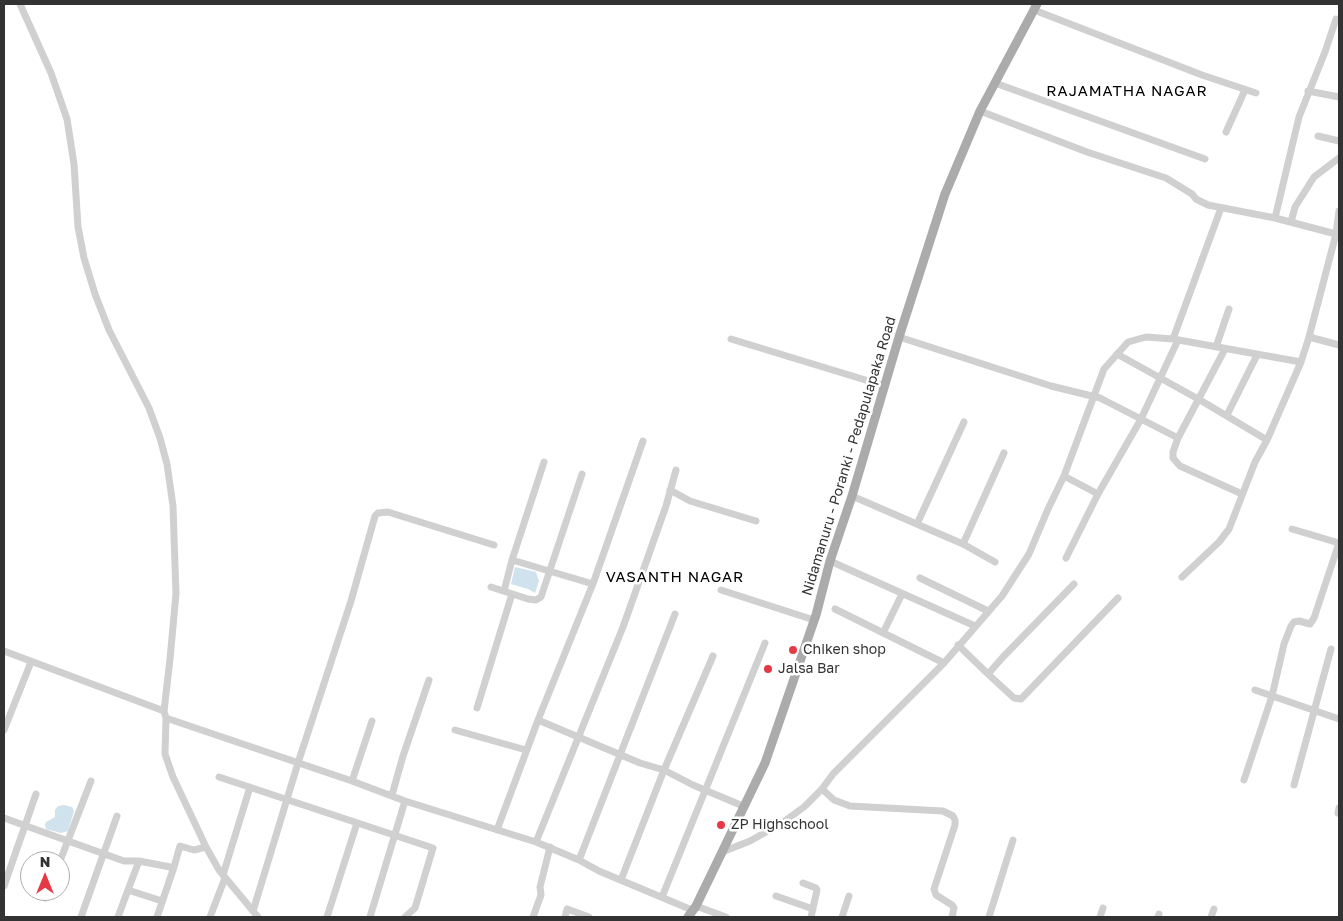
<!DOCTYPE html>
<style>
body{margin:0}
#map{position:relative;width:1343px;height:921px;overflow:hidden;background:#fff;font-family:"Golos Text",sans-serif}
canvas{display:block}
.frame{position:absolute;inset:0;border:5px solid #333;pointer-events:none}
.north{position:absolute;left:20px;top:851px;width:50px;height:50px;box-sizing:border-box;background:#fff;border:1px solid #adadad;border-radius:50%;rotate:0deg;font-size:14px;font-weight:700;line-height:20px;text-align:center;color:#333}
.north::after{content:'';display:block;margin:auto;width:18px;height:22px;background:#e63946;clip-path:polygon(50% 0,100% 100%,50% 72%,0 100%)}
</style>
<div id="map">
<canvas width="1343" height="921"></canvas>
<div class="frame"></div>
<div class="north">N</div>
</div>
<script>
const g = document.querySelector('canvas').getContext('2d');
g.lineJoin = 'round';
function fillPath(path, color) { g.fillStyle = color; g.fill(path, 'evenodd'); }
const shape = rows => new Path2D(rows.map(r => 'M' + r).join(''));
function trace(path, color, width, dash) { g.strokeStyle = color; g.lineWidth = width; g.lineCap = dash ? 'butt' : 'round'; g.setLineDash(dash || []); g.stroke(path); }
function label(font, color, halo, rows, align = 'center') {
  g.font = font + ' "Golos Text",sans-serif'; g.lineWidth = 5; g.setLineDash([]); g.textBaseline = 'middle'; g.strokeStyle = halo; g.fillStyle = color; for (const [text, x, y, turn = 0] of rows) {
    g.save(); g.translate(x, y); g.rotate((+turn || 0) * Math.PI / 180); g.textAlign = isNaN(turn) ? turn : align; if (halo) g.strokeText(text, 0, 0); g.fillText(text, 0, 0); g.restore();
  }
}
fillPath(shape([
 [515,567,536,572,539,581,535,593,528,589,511,584],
 [64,805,72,807,74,811,68,831,61,833,46,829,45,825,46,822,55,817,55,810,58,806]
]), '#cfe2ee');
trace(shape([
 [20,4,51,73,67,119,74,164,78,227,84,258,95,294,109,330,149,408,160,438,167,464,173,506,176,594,170,659,164,711],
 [1034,10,1202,75,1256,93],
 [995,83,1205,159],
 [1308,91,1339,97],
 [980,111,1087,152,1166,178,1192,194,1196,199,1208,205,1275,218,1336,234,1309,337],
 [1226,132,1245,90],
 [1318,136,1339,141],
 [1275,218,1299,117,1325,52,1336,19],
 [1291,222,1295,207,1314,177,1339,158],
 [1336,234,1339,211],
 [899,337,1051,386,1100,398,1178,438],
 [731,339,885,386],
 [1173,339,1221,208],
 [1216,347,1229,309],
 [1225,349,1178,438,1173,452,1173,458,1180,466,1242,494],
 [1117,354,1200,400,1267,440],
 [1227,415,1257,355],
 [1064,476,1098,494],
 [670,490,690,501,756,521],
 [852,496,963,544,995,562],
 [917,524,964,422],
 [1292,529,1339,543],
 [963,544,1004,453],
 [1066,558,1098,494,1141,419,1178,340],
 [512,560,593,584],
 [830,561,975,626],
 [1182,577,1219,542,1229,529,1255,462,1267,440,1301,362],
 [920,578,988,611],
 [491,587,528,599,536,600,541,597,582,474],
 [721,590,814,620],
 [504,591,512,560,544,462],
 [835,609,944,663],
 [883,633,902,594],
 [958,645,988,674,1003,657,1074,584],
 [4,651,164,711,166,718,165,754,173,777,206,847,219,870,258,917],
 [988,674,1014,698,1021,699,1118,598],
 [1255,690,1339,719],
 [477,708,512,594],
 [166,718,352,781,405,801,536,842,579,860,599,871,692,910],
 [538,720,640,763,664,770,693,785,743,806],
 [4,730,31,662],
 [455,730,526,750],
 [219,777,433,848,415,908,405,917],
 [1244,780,1272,696,1284,644,1291,626,1294,622,1299,621,1310,624,1314,618,1339,543],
 [352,781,372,721],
 [1294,785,1331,649],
 [822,789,834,800,850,806,943,811,953,816,955,820,955,825,934,889,936,895,952,905,954,908,952,917],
 [392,795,403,756,429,680],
 [1338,813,1339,808],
 [4,818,124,861,139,861,170,867,174,867,180,846,194,850,206,847],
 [497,830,538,720,594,581,643,441],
 [536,842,623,627,666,506,676,470],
 [722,852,750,841,782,823,804,807,822,789,833,774,944,663,1002,596,1029,554,1048,509,1064,476,1104,369,1128,342,1146,337,1173,339,1301,362,1309,337,1339,345],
 [579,860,675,614],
 [60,861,91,781],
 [223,875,250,787],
 [621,880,664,770,713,656],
 [803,883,816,888,817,890,811,917],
 [4,886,36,794],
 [128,890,139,861],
 [776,896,813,909],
 [662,897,765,643],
 [45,898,48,891],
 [696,906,726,917],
 [253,911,298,763,351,601,375,516,378,513,388,512,494,545],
 [81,917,117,816],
 [118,917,128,890,162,901],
 [157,917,174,867],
 [210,917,225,878],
 [327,917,357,823],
 [370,917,405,801],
 [533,917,541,895,540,887,550,847],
 [565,917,567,909,589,917],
 [842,917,849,896],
 [989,917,1013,840],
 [1100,917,1103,908],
 [1158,917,1159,914],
 [1211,917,1214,909]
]), '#d0d0d0', 7);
trace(shape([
 [688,917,696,906,765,763,816,615,830,561,852,496,899,337,945,194,980,111,1037,4]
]), '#ababab', 9);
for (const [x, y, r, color] of [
 [793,650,5,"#e63946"],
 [768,669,5,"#e63946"],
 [721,825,5,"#e63946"]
]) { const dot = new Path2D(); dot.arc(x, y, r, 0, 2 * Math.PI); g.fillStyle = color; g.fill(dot); trace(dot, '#fff', 2); }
label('14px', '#333', '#fff', [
 ["Nidamanuru - Poranki - Pedapulapaka Road",849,456,-73]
]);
label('14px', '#333', '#fff', [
 ["Chiken shop",803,650],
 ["Jalsa Bar",778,669],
 ["ZP Highschool",731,825]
], 'left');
g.letterSpacing = '1px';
label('15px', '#000', '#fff', [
 ["RAJAMATHA NAGAR",1127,91],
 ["VASANTH NAGAR",675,577]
]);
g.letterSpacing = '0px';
</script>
